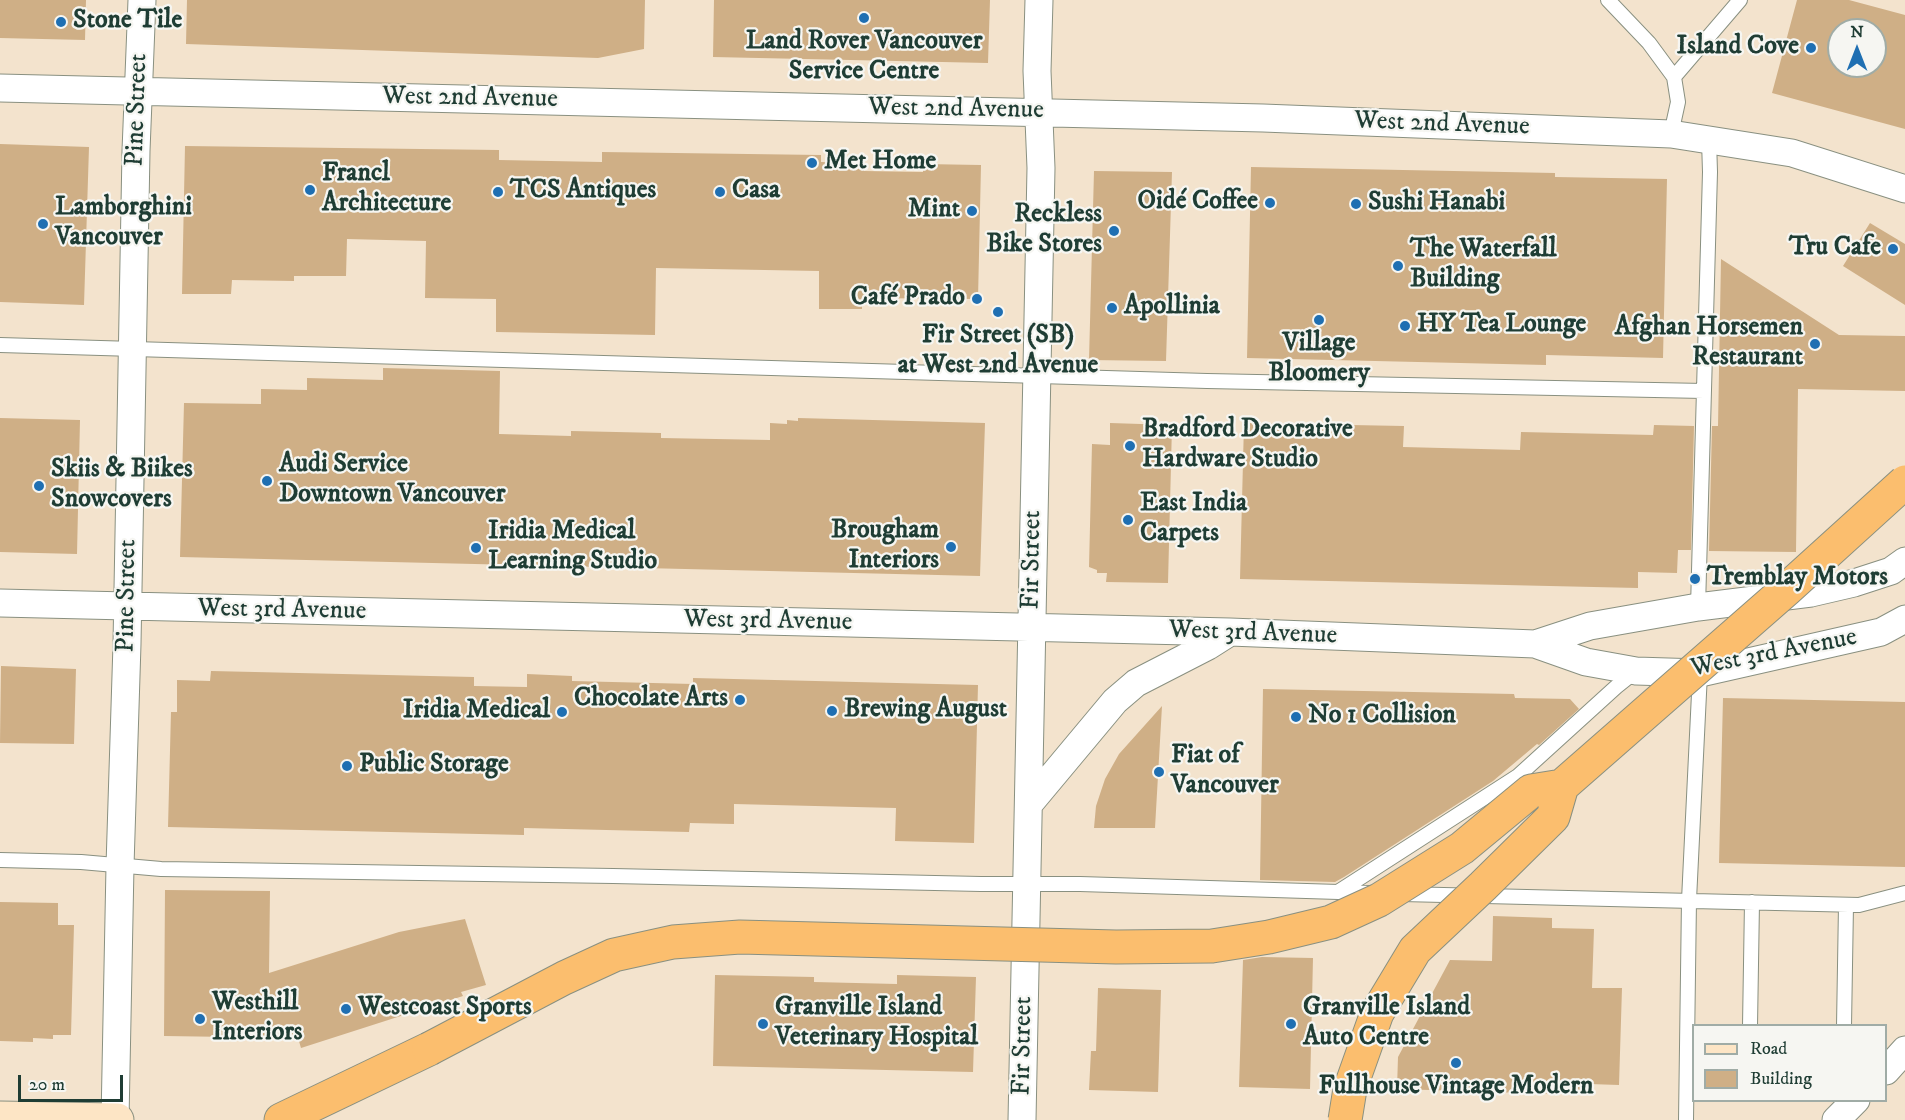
<!DOCTYPE html>
<meta charset="utf-8">
<style>
body{margin:0}
#map{position:relative;width:1905px;height:1120px;overflow:hidden;background:#f3e3cd;font-family:"IM FELL DW Pica",serif}
canvas{display:block}
.legend{position:absolute;left:1692px;top:1024px;width:195px;height:78px;box-sizing:border-box;background:#f6f6f2;border:2px solid #a0aca6;margin:0;padding:8px 10px;list-style:none;font-size:18px;color:#1f3d34}
.legend li{display:flex;align-items:center;gap:12px;height:30px}
.legend b{width:30px;border:2px solid #a0aca6}
.north{position:absolute;left:1827px;top:18px;width:60px;height:60px;box-sizing:border-box;background:#f6f6f2;border:2px solid #a0aca6;border-radius:50%;rotate:0deg;font-size:16px;font-weight:700;line-height:24px;text-align:center;color:#1f3d34}
.north::after{content:'';display:block;margin:auto;width:21px;height:27px;background:#1f6fb2;clip-path:polygon(50% 0,100% 100%,50% 72%,0 100%)}
.scale{position:absolute;left:18px;top:1075px;width:105px;height:27px;box-sizing:border-box;border:3px solid #1f3d34;border-top:0;padding-left:8px;font-size:18px;line-height:21px;white-space:nowrap;color:#1f3d34;-webkit-text-stroke:4px #f6f6f2;paint-order:stroke}
</style>
<div id="map">
<canvas width="1905" height="1120"></canvas>
<ul class="legend">
<li><b style="height:8px;background:#fde5c5"></b>Road</li>
<li><b style="height:16px;background:#cfaf86"></b>Building</li>
</ul>
<div class="north">N</div>
<div class="scale">20 m</div>
</div>
<script>
const g = document.querySelector('canvas').getContext('2d');
g.lineJoin = 'round';
function fillPath(path, color) { g.fillStyle = color; g.fill(path, 'evenodd'); }
const shape = rows => new Path2D(rows.map(r => 'M' + r).join(''));
function trace(path, color, width, dash) { g.strokeStyle = color; g.lineWidth = width; g.lineCap = dash ? 'butt' : 'round'; g.setLineDash(dash || []); g.stroke(path); }
function label(font, color, halo, rows, align = 'center') {
  g.font = font + ' "IM FELL DW Pica",serif'; g.lineWidth = 4.5; g.setLineDash([]); g.textBaseline = 'middle'; g.strokeStyle = halo; g.fillStyle = color; for (const [text, x, y, turn = 0] of rows) {
    g.save(); g.translate(x, y); g.rotate((+turn || 0) * Math.PI / 180); g.textAlign = isNaN(turn) ? turn : align; if (halo) g.strokeText(text, 0, 0); g.fillText(text, 0, 0); g.restore();
  }
}
fillPath(shape([
 [0,0,86,0,85,40,0,38],
 [187,0,645,0,644,49,598,58,186,44],
 [714,0,990,0,988,63,713,57],
 [1797,0,1849,0,1905,15,1905,129,1772,93],
 [1839,30,1875,30,1875,66,1839,66],
 [0,144,89,147,84,305,0,302],
 [185,146,499,150,499,160,602,162,602,152,821,155,821,162,864,163,864,171,923,172,923,164,981,165,978,299,862,298,862,309,819,309,819,271,656,268,655,335,496,332,496,299,425,298,426,241,347,239,346,276,294,276,294,281,232,280,231,294,182,294],
 [1251,167,1555,173,1555,177,1667,179,1663,358,1546,355,1546,365,1247,358],
 [1094,171,1172,172,1166,361,1089,360],
 [1870,223,1905,244,1905,305,1843,266],
 [1721,259,1839,335,1905,336,1905,391,1798,389,1796,552,1709,551,1712,426,1718,426],
 [383,368,500,371,499,434,571,436,571,431,661,433,661,438,770,440,770,423,787,424,787,420,798,421,798,418,985,423,980,576,180,557,184,403,261,404,261,389,307,390,307,378,383,380],
 [0,418,80,420,77,554,0,552],
 [1110,423,1172,425,1168,583,1106,582,1107,573,1097,573,1097,570,1089,567,1092,444,1110,445],
 [1244,423,1404,426,1403,447,1520,450,1521,432,1653,435,1654,425,1694,426,1691,550,1678,550,1677,573,1638,572,1638,588,1240,579],
 [1,666,76,669,74,744,0,743],
 [211,671,474,677,474,686,527,687,527,674,572,676,572,681,693,684,693,678,978,685,974,843,895,841,896,808,734,804,734,824,690,823,689,832,524,828,524,835,168,827,171,712,177,712,177,680,210,681],
 [1263,689,1514,694,1515,698,1570,699,1579,709,1539,745,1537,744,1493,781,1344,877,1335,882,1260,880],
 [1723,698,1905,702,1905,867,1719,863],
 [1162,706,1155,828,1094,828,1096,806,1105,779,1119,754],
 [165,890,270,891,269,973,399,932,465,919,486,985,461,992,463,996,301,1048,298,1038,164,1036],
 [0,902,58,903,58,925,74,925,71,1035,53,1035,53,1039,33,1038,33,1042,0,1041],
 [1493,916,1552,918,1552,928,1594,929,1592,988,1622,988,1619,1085,1589,1084,1589,1095,1397,1089,1398,1057,1450,960,1492,961],
 [1262,957,1313,958,1310,1089,1239,1087,1243,960],
 [715,975,814,977,814,982,897,984,897,975,976,977,973,1072,713,1066],
 [1098,988,1161,990,1158,1092,1089,1090,1091,1051,1096,1051]
]), '#cfaf86');
const service = shape([
 [1608,0,1649,43,1674,77,1678,102,1671,134],
 [1674,77,1740,0],
 [0,345,1207,381,1704,391],
 [1698,607,1710,172,1709,140],
 [0,860,81,862,161,869,613,876,981,884,1080,884,1371,893],
 [1338,892,1518,776,1616,687,1636,671],
 [1402,894,1859,905,1905,893],
 [1750,1026,1752,902],
 [1844,1026,1846,905],
 [1686,1120,1689,900,1700,673]
]);
const minor = shape([
 [0,88,1263,118,1671,134,1792,153,1905,189],
 [0,603,1230,632,1535,644,1586,662,1636,671,1700,673,1881,632,1905,619],
 [1535,644,1590,626,1698,607,1811,593,1854,583,1891,571,1905,561],
 [1029,804,1115,701,1136,683,1208,646,1230,632],
 [1886,1071,1905,1050],
 [115,1120,120,866,127,644,136,151,142,0],
 [1022,1120,1041,168,1037,71,1039,0],
 [1836,1120,1856,1100]
]);
const secondary = shape([
 [0,1118,117,1120]
]);
const trunk = shape([
 [281,1120,429,1049]
]);
trace(service, '#899080', 16);
trace(minor, '#899080', 29);
trace(secondary, '#899080', 35);
trace(trunk, '#899080', 35);
trace(service, '#fff', 14);
trace(minor, '#fff', 27);
trace(secondary, '#fde5c5', 33);
trace(trunk, '#fbbe6e', 33);
const trunkBridge = shape([
 [429,1049,564,978,614,955,673,942,740,937,1116,947,1212,946,1269,937,1331,922,1379,900,1462,848,1531,791,1562,786,1787,589,1905,482],
 [1345,1120,1350,1089,1377,1013,1415,950,1483,886,1553,817,1562,786]
]);
trace(trunkBridge, '#899080', 35, []);
trace(trunkBridge, '#fbbe6e', 33);
for (const [x, y, r, color] of [
 [864,18,6,"#1f6fb2"],
 [61,22,6,"#1f6fb2"],
 [1811,48,6,"#1f6fb2"],
 [812,163,6,"#1f6fb2"],
 [310,190,6,"#1f6fb2"],
 [498,192,6,"#1f6fb2"],
 [720,192,6,"#1f6fb2"],
 [1270,203,6,"#1f6fb2"],
 [1356,204,6,"#1f6fb2"],
 [972,211,6,"#1f6fb2"],
 [43,224,6,"#1f6fb2"],
 [1114,231,6,"#1f6fb2"],
 [1893,249,6,"#1f6fb2"],
 [1398,266,6,"#1f6fb2"],
 [977,299,6,"#1f6fb2"],
 [1112,308,6,"#1f6fb2"],
 [998,312,6,"#1f6fb2"],
 [1319,320,6,"#1f6fb2"],
 [1405,326,6,"#1f6fb2"],
 [1815,344,6,"#1f6fb2"],
 [1130,446,6,"#1f6fb2"],
 [267,481,6,"#1f6fb2"],
 [39,486,6,"#1f6fb2"],
 [1128,520,6,"#1f6fb2"],
 [951,547,6,"#1f6fb2"],
 [476,548,6,"#1f6fb2"],
 [1695,579,6,"#1f6fb2"],
 [740,700,6,"#1f6fb2"],
 [832,711,6,"#1f6fb2"],
 [562,712,6,"#1f6fb2"],
 [1296,717,6,"#1f6fb2"],
 [347,766,6,"#1f6fb2"],
 [1159,772,6,"#1f6fb2"],
 [346,1009,6,"#1f6fb2"],
 [200,1019,6,"#1f6fb2"],
 [763,1024,6,"#1f6fb2"],
 [1291,1024,6,"#1f6fb2"],
 [1456,1063,6,"#1f6fb2"]
]) { const dot = new Path2D(); dot.arc(x, y, r, 0, 2 * Math.PI); g.fillStyle = color; g.fill(dot); trace(dot, '#f6f6f2', 2); }
label('bold 26px', '#1f3d34', '#f6f6f2', [
 ["Stone Tile",73,22],
 ["Land Rover Vancouver",864,43,"center"],
 ["Service Centre",864,73,"center"],
 ["Island Cove",1799,48,"right"],
 ["Met Home",824,163],
 ["Francl",322,175],
 ["Architecture",322,205],
 ["TCS Antiques",510,192],
 ["Casa",732,192],
 ["Oidé Coffee",1258,203,"right"],
 ["Sushi Hanabi",1368,204],
 ["Lamborghini",55,209],
 ["Vancouver",55,239],
 ["Mint",960,211,"right"],
 ["Reckless",1102,216,"right"],
 ["Bike Stores",1102,246,"right"],
 ["Tru Cafe",1881,249,"right"],
 ["The Waterfall",1410,251],
 ["Building",1410,281],
 ["Café Prado",965,299,"right"],
 ["Apollinia",1124,308],
 ["HY Tea Lounge",1417,326],
 ["Afghan Horsemen",1803,329,"right"],
 ["Restaurant",1803,359,"right"],
 ["Fir Street (SB)",998,337,"center"],
 ["at West 2nd Avenue",998,367,"center"],
 ["Village",1319,345,"center"],
 ["Bloomery",1319,375,"center"],
 ["Bradford Decorative",1142,431],
 ["Hardware Studio",1142,461],
 ["Audi Service",279,466],
 ["Downtown Vancouver",279,496],
 ["Skiis & Biikes",51,471],
 ["Snowcovers",51,501],
 ["East India",1140,505],
 ["Carpets",1140,535],
 ["Brougham",939,532,"right"],
 ["Interiors",939,562,"right"],
 ["Iridia Medical",488,533],
 ["Learning Studio",488,563],
 ["Tremblay Motors",1707,579],
 ["Chocolate Arts",728,700,"right"],
 ["Brewing August",844,711],
 ["Iridia Medical",550,712,"right"],
 ["No 1 Collision",1308,717],
 ["Fiat of",1171,757],
 ["Vancouver",1171,787],
 ["Public Storage",359,766],
 ["Westhill",212,1004],
 ["Interiors",212,1034],
 ["Westcoast Sports",358,1009],
 ["Granville Island",775,1009],
 ["Veterinary Hospital",775,1039],
 ["Granville Island",1303,1009],
 ["Auto Centre",1303,1039],
 ["Fullhouse Vintage Modern",1456,1088,"center"]
], 'left');
label('26px', '#1f3d34', '#f6f6f2', [
 ["West 2nd Avenue",470,99,1],
 ["Pine Street",138,110,-88],
 ["West 2nd Avenue",956,110,1],
 ["West 2nd Avenue",1442,125,2],
 ["Fir Street",1033,560,-89],
 ["Pine Street",128,596,-89],
 ["West 3rd Avenue",282,611,1],
 ["West 3rd Avenue",768,622,1],
 ["West 3rd Avenue",1253,634,2],
 ["West 3rd Avenue",1774,654,-11],
 ["Fir Street",1024,1046,-89]
]);
</script>
